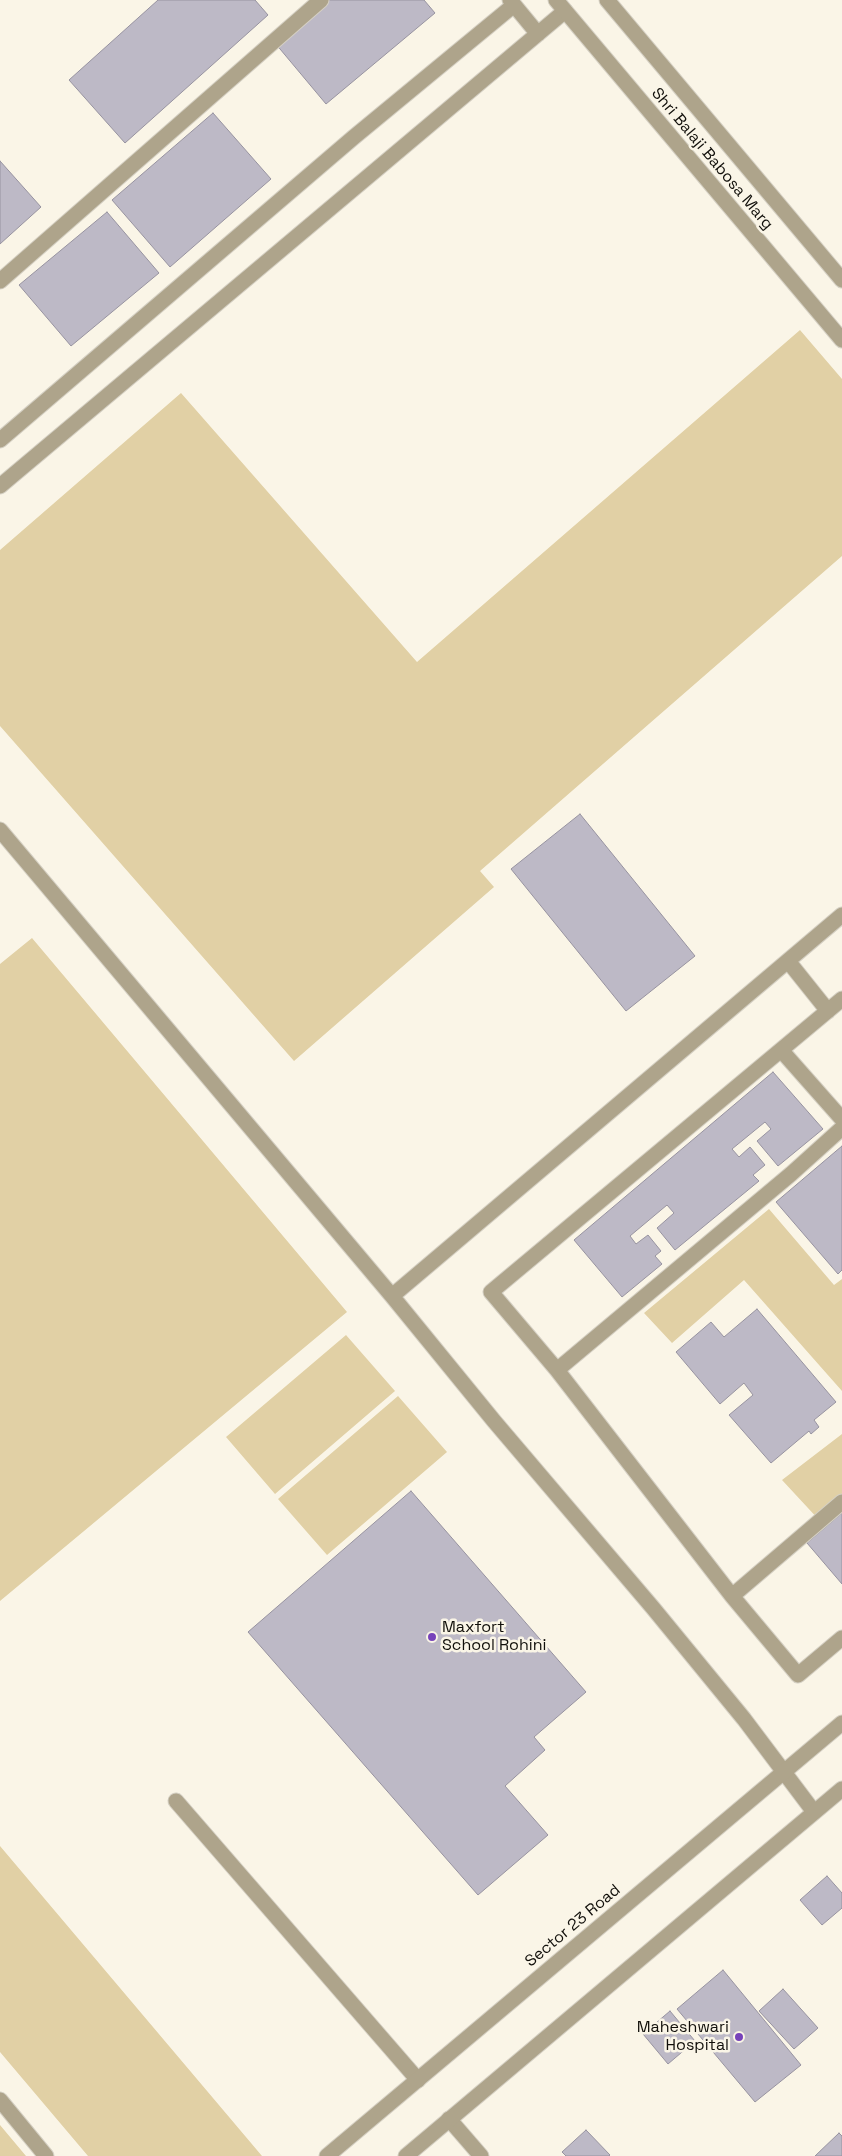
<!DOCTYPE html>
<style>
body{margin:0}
canvas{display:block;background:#faf5e7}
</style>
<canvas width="842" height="2156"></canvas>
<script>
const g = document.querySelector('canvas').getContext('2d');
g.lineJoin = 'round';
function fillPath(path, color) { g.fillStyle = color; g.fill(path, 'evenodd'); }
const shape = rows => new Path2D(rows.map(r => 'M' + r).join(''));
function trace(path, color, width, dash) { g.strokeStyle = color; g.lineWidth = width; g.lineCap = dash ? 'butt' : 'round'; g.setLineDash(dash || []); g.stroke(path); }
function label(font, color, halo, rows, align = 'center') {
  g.font = font + ' "Space Grotesk",sans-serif'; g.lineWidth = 5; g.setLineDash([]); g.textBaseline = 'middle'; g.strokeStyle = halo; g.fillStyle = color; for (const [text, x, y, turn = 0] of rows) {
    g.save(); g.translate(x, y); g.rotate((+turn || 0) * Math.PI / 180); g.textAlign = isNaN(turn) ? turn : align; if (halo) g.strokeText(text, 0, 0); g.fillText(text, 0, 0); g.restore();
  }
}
fillPath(shape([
 [800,330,842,379,842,556,480,871,494,887,294,1061,0,726,0,550,181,393,417,662],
 [32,938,347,1312,0,1601,0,964],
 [769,1209,834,1285,842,1279,842,1391,744,1280,672,1343,644,1313],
 [346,1335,395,1391,275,1494,226,1437],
 [398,1396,447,1452,327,1555,278,1499],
 [842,1434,842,1501,820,1521,782,1480],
 [0,1846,262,2156,88,2156,0,2052],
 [0,2125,26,2156,0,2156]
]), '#e1d0a5');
const building = shape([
 [158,0,255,0,268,15,125,143,69,80,158,0],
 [326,0,424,0,435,13,326,104,275,43,326,0],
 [213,113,271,179,170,267,112,200,213,113],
 [0,161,41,207,0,244,0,161],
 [107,212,159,273,71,346,19,285,107,212],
 [580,814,695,956,626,1011,511,869,580,814],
 [773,1072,823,1129,778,1166,757,1141,771,1129,765,1122,732,1149,739,1157,750,1147,765,1165,753,1175,759,1181,675,1250,657,1228,674,1213,667,1205,630,1236,636,1244,648,1235,661,1251,655,1256,662,1264,622,1297,574,1240,773,1072],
 [842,1146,842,1270,838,1274,776,1202,842,1146],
 [757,1309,836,1402,814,1420,819,1427,811,1434,809,1431,771,1463,729,1415,753,1395,744,1383,720,1404,676,1352,711,1322,724,1337,757,1309],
 [411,1491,586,1692,534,1737,545,1750,505,1786,548,1835,478,1895,248,1632,411,1491],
 [842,1513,842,1584,807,1543,842,1513],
 [827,1876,842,1893,842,1908,822,1925,800,1900,827,1876],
 [723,1970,801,2065,755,2102,677,2009,723,1970],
 [783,1989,818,2028,794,2049,759,2011,783,1989],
 [670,2011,695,2041,668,2064,643,2034,670,2011],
 [586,2130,610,2155,609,2156,566,2156,562,2152,586,2130],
 [839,2133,842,2136,842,2156,815,2156,839,2133]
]);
fillPath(building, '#bdb9c6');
trace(building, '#9793a0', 1);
const service = shape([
 [176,1801,418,2080]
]);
const minor = shape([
 [510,0,538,34],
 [0,281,321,0],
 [0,440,354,137,514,5],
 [0,486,565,11],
 [0,830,392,1296,494,1421,653,1608,744,1719,814,1812],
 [788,961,828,1011],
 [842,999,491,1292,557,1370,732,1596,798,1675,842,1638],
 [781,1050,842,1119],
 [392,1296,842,915],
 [557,1370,791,1174,842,1128],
 [732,1596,842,1502],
 [0,2100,46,2156],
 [449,2119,481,2156]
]);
const tertiary = shape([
 [556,0,842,340],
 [607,0,842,280],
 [327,2156,842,1723],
 [406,2156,842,1789]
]);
trace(service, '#d5d0c4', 17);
trace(minor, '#d5d0c4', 17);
trace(tertiary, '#d5d0c4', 17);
trace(service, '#aea48b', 15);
trace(minor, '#aea48b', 15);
trace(tertiary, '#aea48b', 15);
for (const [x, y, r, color] of [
 [432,1637,5,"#7743ba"],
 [739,2037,5,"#7743ba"]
]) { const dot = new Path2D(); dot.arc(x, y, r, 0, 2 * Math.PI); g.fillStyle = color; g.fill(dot); trace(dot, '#faf5e7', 2); }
label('16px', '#110f0a', '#faf5e7', [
 ["Shri Balaji Babosa Marg",712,159,50],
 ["Sector 23 Road",573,1926,-40]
]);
label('16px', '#110f0a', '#faf5e7', [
 ["Maxfort",442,1628],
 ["School Rohini",442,1646],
 ["Maheshwari",729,2028,"right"],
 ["Hospital",729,2046,"right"]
], 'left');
</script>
